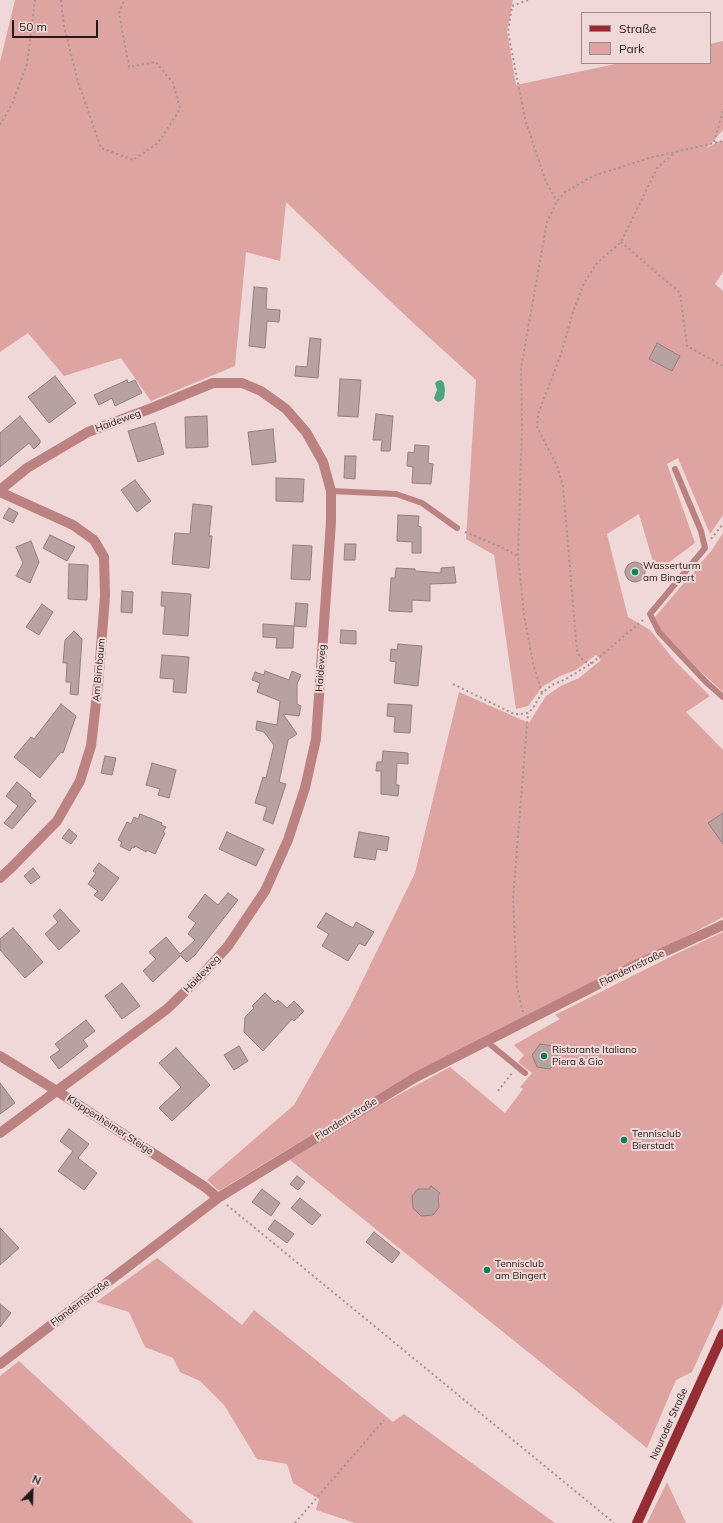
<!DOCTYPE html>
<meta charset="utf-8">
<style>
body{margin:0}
#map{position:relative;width:723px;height:1523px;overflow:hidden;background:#efd8d7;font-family:Mulish,sans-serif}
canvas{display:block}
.legend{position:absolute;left:581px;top:12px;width:130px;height:52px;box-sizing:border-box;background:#efd8d7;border:1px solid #9d8c8b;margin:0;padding:5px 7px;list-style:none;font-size:12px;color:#221a19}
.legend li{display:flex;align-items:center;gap:8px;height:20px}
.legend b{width:20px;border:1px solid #9d8c8b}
.north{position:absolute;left:12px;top:1471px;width:40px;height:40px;-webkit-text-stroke:3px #efd8d7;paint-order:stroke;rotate:23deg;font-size:11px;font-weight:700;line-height:16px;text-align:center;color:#221a19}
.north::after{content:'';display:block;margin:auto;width:14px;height:18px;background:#221a19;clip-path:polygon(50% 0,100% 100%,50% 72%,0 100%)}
.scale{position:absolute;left:12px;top:20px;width:86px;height:18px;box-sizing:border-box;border:2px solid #221a19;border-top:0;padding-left:5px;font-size:12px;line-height:14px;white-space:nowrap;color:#221a19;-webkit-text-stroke:3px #efd8d7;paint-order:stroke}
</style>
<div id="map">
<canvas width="723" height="1523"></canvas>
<ul class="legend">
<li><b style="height:5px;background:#942e34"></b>Straße</li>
<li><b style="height:11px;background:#dda4a2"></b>Park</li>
</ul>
<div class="north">N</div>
<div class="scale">50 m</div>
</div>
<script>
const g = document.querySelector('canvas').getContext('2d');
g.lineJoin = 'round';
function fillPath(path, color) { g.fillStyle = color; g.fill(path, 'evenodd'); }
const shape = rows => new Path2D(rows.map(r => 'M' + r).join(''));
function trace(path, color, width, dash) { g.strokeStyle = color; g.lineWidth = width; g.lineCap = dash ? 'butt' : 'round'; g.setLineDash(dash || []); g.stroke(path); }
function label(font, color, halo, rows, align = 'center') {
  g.font = font + ' Mulish,sans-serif'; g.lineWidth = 4; g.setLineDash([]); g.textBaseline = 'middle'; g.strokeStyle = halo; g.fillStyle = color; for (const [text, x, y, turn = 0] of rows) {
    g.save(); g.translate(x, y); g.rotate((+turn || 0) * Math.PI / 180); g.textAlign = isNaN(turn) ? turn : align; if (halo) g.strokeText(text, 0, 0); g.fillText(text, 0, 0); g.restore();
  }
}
fillPath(shape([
 [15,0,513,0,507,31,516,85,620,63,710,63,710,44,723,41,723,130,707,148,717,142,723,141,723,272,715,284,723,291,723,515,710,534,678,458,667,464,695,543,656,572,639,514,607,534,628,617,650,630,675,661,710,696,686,712,723,750,723,917,676,942,606,975,557,1002,413,1073,219,1191,207,1180,294,1105,350,1006,415,873,459,692,529,723,546,696,561,686,579,678,601,660,596,655,576,670,560,676,542,687,528,706,516,709,494,555,466,539,476,380,410,320,286,202,280,261,246,252,235,366,151,401,121,358,64,376,28,333,0,352,0,62],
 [723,533,723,692,698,669,660,629,655,617,712,550],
 [723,932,723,1304,692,1372,676,1380,647,1448,290,1160,365,1113,450,1067,505,1113,523,1089,520,1087,532,1073,518,1062,524,1055,514,1045,560,1019,555,1015,680,952],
 [157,1258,242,1325,254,1310,393,1422,404,1414,555,1523,355,1523,316,1510,319,1499,293,1483,287,1464,257,1459,224,1405,200,1381,180,1372,173,1358,145,1347,129,1312,96,1302],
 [19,1361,194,1523,0,1523,0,1376],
 [667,1482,686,1523,647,1523]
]), '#dda4a2');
fillPath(shape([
 [441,380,444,383,445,391,444,398,441,401,438,402,435,400,434,398,437,390,435,383,437,381]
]), '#4da582');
const building = shape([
 [254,287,267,288,266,309,280,310,279,322,267,321,265,348,249,346,254,287],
 [310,338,321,339,318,378,295,376,296,366,307,367,310,338],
 [657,343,680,356,672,371,649,359,657,343],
 [55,376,76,403,49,423,28,397,55,376],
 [340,379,361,380,358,417,338,416,340,379],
 [127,380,128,383,135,380,142,393,115,406,112,398,99,405,94,395,127,380],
 [376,414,393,416,390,451,381,451,382,440,373,440,376,414],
 [20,416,40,440,40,443,34,449,29,443,0,467,0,433,20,416],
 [207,416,208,447,186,448,185,417,207,416],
 [155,423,164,454,138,462,128,431,155,423],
 [273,429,276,462,252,465,248,432,273,429],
 [415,445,429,446,428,463,433,464,431,484,412,483,413,467,407,466,408,452,414,453,415,445],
 [345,456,356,456,355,479,344,478,345,456],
 [276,478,304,479,303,502,276,501,276,478],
 [135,480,151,501,137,512,121,490,135,480],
 [193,504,212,506,209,536,212,536,209,568,172,564,175,533,190,534,193,504],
 [9,508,18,513,13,523,3,518,9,508],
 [398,515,419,516,418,526,421,527,421,553,412,553,412,542,397,541,398,515],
 [50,535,75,547,67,561,43,548,50,535],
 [31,541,39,562,30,583,16,576,23,563,16,547,31,541],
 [345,544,356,544,355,560,344,560,345,544],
 [293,545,312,546,310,580,291,579,293,545],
 '625 572a10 10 0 1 1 20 0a10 10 0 1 1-20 0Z',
 [69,564,88,565,87,600,68,599,69,564],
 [454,567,456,583,430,584,430,601,412,600,412,612,389,611,391,578,395,578,396,568,415,569,415,571,441,573,441,568,454,567],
 [122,591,133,592,132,613,121,612,122,591],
 [162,592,191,594,188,636,163,634,165,606,161,606,162,592],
 [296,603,308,604,306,627,294,626,293,648,276,648,277,638,263,637,263,624,294,626,296,603],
 [42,604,53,612,39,635,26,627,42,604],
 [341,630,356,631,356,644,340,643,341,630],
 [74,631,82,639,78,695,70,694,71,682,66,682,67,663,63,663,65,640,74,631],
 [398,644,422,646,418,686,394,683,396,662,390,661,391,649,397,650,398,644],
 [162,655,189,657,186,693,173,692,174,679,160,678,162,655],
 [265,671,289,680,292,671,301,675,297,684,297,704,301,706,299,716,283,714,297,734,288,740,279,782,286,784,273,824,263,820,267,807,255,803,263,777,266,778,274,745,264,732,256,730,257,721,277,725,280,701,257,692,260,683,252,680,255,672,264,675,265,671],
 [61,704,76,716,63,753,61,752,40,778,14,757,31,737,34,739,61,704],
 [388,704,412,705,410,733,394,732,395,717,387,716,388,704],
 [383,751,408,753,408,764,397,763,396,785,399,785,398,796,381,794,381,771,376,771,377,762,382,762,383,751],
 [105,756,116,758,112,775,101,773,105,756],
 [152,763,176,770,169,798,158,795,160,789,146,785,152,763],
 [17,782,31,794,30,796,36,801,12,829,4,823,18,806,6,796,17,782],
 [723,813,723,844,708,823,723,813],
 [140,814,162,823,161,825,166,827,163,832,165,833,155,854,147,850,146,852,135,846,134,848,132,847,130,851,120,846,122,842,118,840,127,822,131,824,134,817,138,819,140,814],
 [69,829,77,836,71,844,62,838,69,829],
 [227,832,264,849,256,866,219,849,227,832],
 [359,832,389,837,387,851,377,849,375,860,354,857,359,832],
 [99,863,119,878,102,901,94,895,98,891,88,884,96,873,93,871,99,863],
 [33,868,40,877,31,884,24,876,33,868],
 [228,893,238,900,195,955,187,962,180,955,180,956,153,982,143,971,156,959,149,952,166,937,180,954,195,940,188,934,196,923,188,917,205,894,218,905,228,893],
 [60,909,80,931,59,950,45,934,58,922,53,916,60,909],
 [326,913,353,928,356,922,374,932,365,946,359,943,348,961,322,946,329,934,317,927,326,913],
 [13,928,43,962,25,978,0,950,0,939,13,928],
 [122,983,140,1006,122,1019,105,996,122,983],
 [265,993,275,1003,278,1000,287,1008,294,1001,304,1011,294,1021,292,1019,263,1051,244,1032,245,1017,254,1008,252,1006,265,993],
 [86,1020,95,1031,83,1040,88,1046,59,1069,50,1057,60,1050,55,1044,86,1020],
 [540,1044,554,1046,559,1059,550,1069,537,1067,532,1055,540,1044],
 [239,1046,248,1061,234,1070,224,1055,239,1046],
 [176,1048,210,1085,172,1121,159,1108,181,1087,159,1063,176,1048],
 [0,1083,15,1103,0,1114,0,1083],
 [69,1129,89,1144,78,1158,97,1173,84,1190,58,1171,73,1151,60,1141,69,1129],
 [297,1176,305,1182,298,1190,290,1184,297,1176],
 [431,1186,440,1193,438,1196,439,1207,433,1215,421,1216,413,1208,412,1196,418,1189,429,1189,431,1186],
 [262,1189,280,1203,271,1216,252,1202,262,1189],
 [300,1198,321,1215,312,1225,291,1208,300,1198],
 [275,1220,294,1234,287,1243,268,1229,275,1220],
 [0,1228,19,1248,0,1265,0,1228],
 [374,1232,400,1253,392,1263,366,1242,374,1232],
 [0,1304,11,1313,0,1327,0,1304]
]);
fillPath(building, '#b8a2a1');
trace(building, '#947f7e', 1);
trace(shape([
 [61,0,64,26,78,82,101,148,133,160,158,143,180,109,173,83,156,62,129,67,119,13,124,0],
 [528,0,512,6,508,32,525,119,546,182,557,201],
 [0,125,12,104,27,64,35,0],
 [714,142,723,111],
 [621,242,680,293,687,346,723,366],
 [465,532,499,546,518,556],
 [711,539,723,524],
 [592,663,586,662,581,658,577,652,563,486,557,466,537,427,538,414,561,354,573,312,584,283,597,263,621,242,657,168,673,154],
 [453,684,514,714,521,714,528,713,533,708,542,693,552,685,566,679,592,663,643,620],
 [542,693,533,663,524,615,518,556,522,427,521,368,547,222,557,201,565,192,593,176,649,158,723,141],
 [523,1012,517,988,513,898,528,713],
 [498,1091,512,1073],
 [227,1205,614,1523],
 [295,1523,384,1420]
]), '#a59493', 2, [2, 3]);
trace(shape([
 [675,469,701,531,705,548,650,614,659,632,706,682,723,697],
 [331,491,396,494,422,503,457,528],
 [486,1041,525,1073]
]), '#bc8281', 6);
trace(shape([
 [0,490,27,468,88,432,152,408,213,383,242,383,261,391,286,409,306,432,323,462,331,491,331,522,316,739,305,788,288,840,265,891,228,946,200,977,167,1009,0,1133],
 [0,492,73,525,94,540,104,557,105,596,98,685,91,746,80,781,57,821,12,867,0,878],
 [0,1056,57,1091,205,1187,218,1198],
 [0,1364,218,1198,416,1077,638,964,723,925]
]), '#bc8281', 10);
trace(shape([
 [637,1523,723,1334]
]), '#942e34', 10);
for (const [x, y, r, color] of [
 [635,572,4,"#0d7f5c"],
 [544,1056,4,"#0d7f5c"],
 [624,1140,4,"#0d7f5c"],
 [487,1270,4,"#0d7f5c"]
]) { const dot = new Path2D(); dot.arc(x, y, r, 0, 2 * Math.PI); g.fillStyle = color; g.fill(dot); trace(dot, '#efd8d7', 1.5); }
label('10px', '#221a19', '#efd8d7', [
 ["Haideweg",118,421,-20],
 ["Haideweg",321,668,-86],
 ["Am Birnbaum",99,670,-85],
 ["Flandernstraße",632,968,-26],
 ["Haideweg",202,974,-46],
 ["Flandernstraße",346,1119,-32],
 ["Kloppenheimer Steige",110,1125,33],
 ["Flandernstraße",80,1303,-37],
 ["Nauroder Straße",669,1424,-66]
]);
label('10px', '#221a19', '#efd8d7', [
 ["Wasserturm",643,566],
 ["am Bingert",643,578],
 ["Ristorante Italiano",552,1050],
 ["Piera & Gio",552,1062],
 ["Tennisclub",632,1134],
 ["Bierstadt",632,1146],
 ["Tennisclub",495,1264],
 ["am Bingert",495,1276]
], 'left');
</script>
